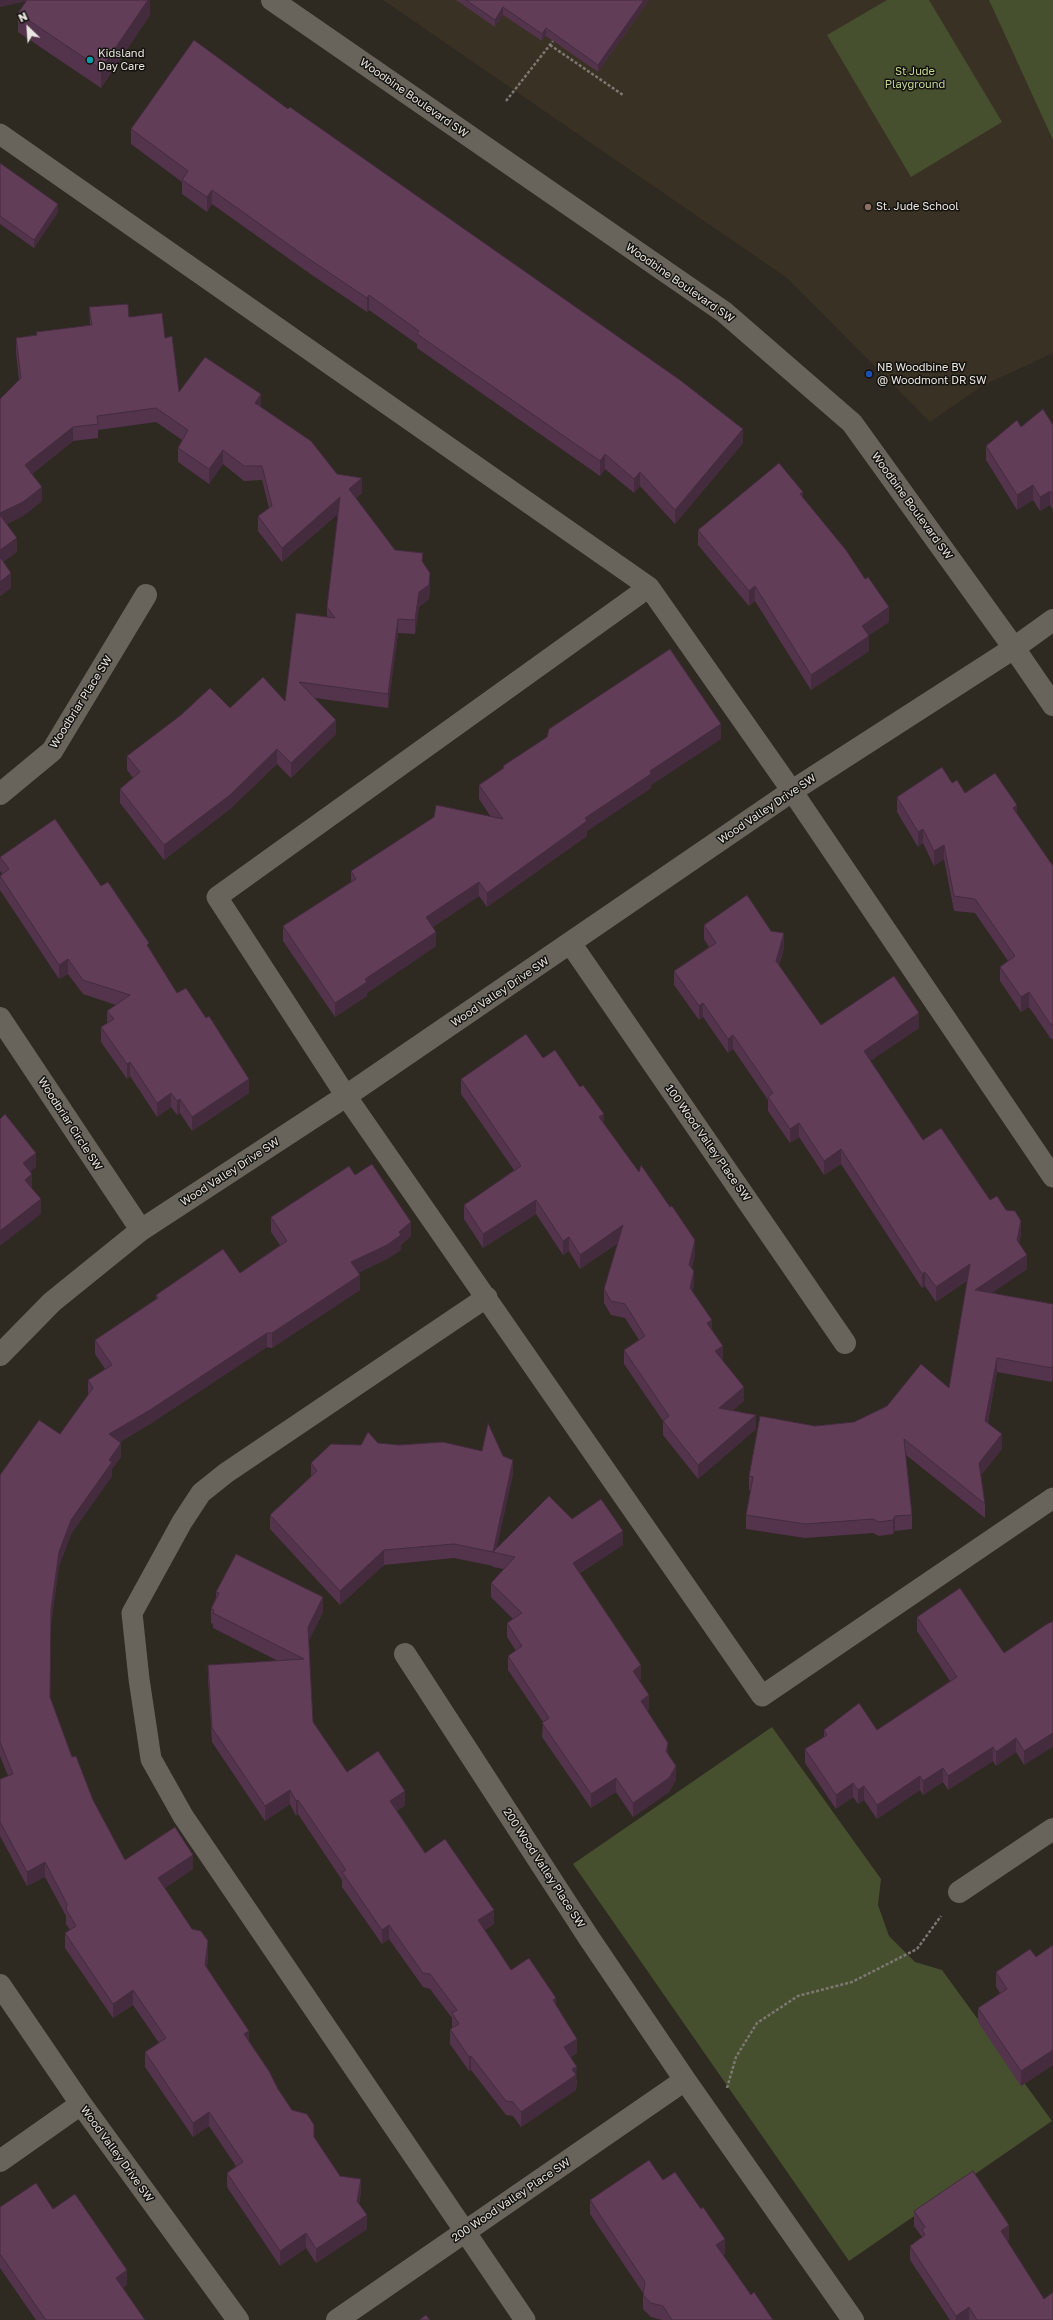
<!DOCTYPE html>
<style>
body{margin:0}
#map{position:relative;width:1053px;height:2320px;overflow:hidden;background:#2e2921;font-family:"Golos Text",sans-serif}
canvas{display:block}
.north{position:absolute;left:8px;top:8px;width:40px;height:40px;-webkit-text-stroke:3px #14120f;paint-order:stroke;rotate:335deg;font-size:11px;font-weight:700;line-height:16px;text-align:center;color:#eae6e1}
.north::after{content:'';display:block;margin:auto;width:14px;height:18px;background:#eae6e1;clip-path:polygon(50% 0,100% 100%,50% 72%,0 100%)}
</style>
<div id="map">
<canvas width="1053" height="2320"></canvas>
<div class="north">N</div>
</div>
<script>
const g = document.querySelector('canvas').getContext('2d');
g.lineJoin = 'round';
function fillPath(path, color) { g.fillStyle = color; g.fill(path, 'evenodd'); }
const shape = rows => new Path2D(rows.map(r => 'M' + r).join(''));
function trace(path, color, width, dash) { g.strokeStyle = color; g.lineWidth = width; g.lineCap = dash ? 'butt' : 'round'; g.setLineDash(dash || []); g.stroke(path); }
function label(font, color, halo, rows, align = 'center') {
  g.font = font + ' "Golos Text",sans-serif'; g.lineWidth = 3; g.setLineDash([]); g.textBaseline = 'middle'; g.strokeStyle = halo; g.fillStyle = color; for (const [text, x, y, turn = 0] of rows) {
    g.save(); g.translate(x, y); g.rotate((+turn || 0) * Math.PI / 180); g.textAlign = isNaN(turn) ? turn : align; if (halo) g.strokeText(text, 0, 0); g.fillText(text, 0, 0); g.restore();
  }
}
fillPath(shape([
 [383,0,1053,0,1053,353,982,386,930,422,787,278]
]), '#393123');
fillPath(shape([
 [887,0,929,0,1002,122,911,177,827,35],
 [989,0,1053,0,1053,140],
 [772,1727,881,1879,878,1905,889,1936,915,1962,942,1970,1052,2121,849,2261,573,1864]
]), '#464f2e');
trace(shape([
 [550,45,623,95],
 [506,101,553,41],
 [727,2088,736,2057,757,2023,798,1996,852,1982,917,1949,941,1916]
]), '#7d7872', 2.5, [3, 2]);
trace(shape([
 [0,134,649,587,792,791,1053,1177],
 [649,587,217,897,346,1096,762,1696,1053,1498],
 [487,1297,226,1473,201,1493,182,1522,132,1613,139,1679,151,1759,183,1816,525,2320]
]), '#69645b', 21);
trace(shape([
 [0,794,52,751,146,595],
 [571,944,845,1343],
 [0,1018,141,1230],
 [0,1355,52,1302,141,1230,346,1096,792,791,1014,648,1053,620],
 [405,1654,589,1938,685,2080,853,2320],
 [959,1892,1053,1829],
 [0,1985,81,2104,238,2320],
 [0,2161,81,2104],
 [337,2320,685,2080]
]), '#69645b', 22);
trace(shape([
 [272,0,724,312,852,423,1014,648,1053,705]
]), '#69645b', 22);
fillPath(shape([
 [0,0,150,0,150,15,101,88,18,32,18,13,26,1,0,7],
 [456,0,649,0,598,72,546,36,542,41,503,15,495,27],
 [131,129,743,443,675,524,640,486,634,493,605,469,600,476,417,348,417,344,369,310,367,312,309,273,212,204,207,212,182,194,182,182,131,144],
 [0,163,58,212,34,248,0,224],
 [89,307,129,317,165,338,179,392,261,407,337,474,362,493,356,498,395,550,423,564,430,588,429,599,419,607,415,634,398,633,388,708,315,698,336,734,291,778,277,764,230,809,164,860,120,803,120,789,133,778,127,770,127,756,230,708,285,701,327,617,327,607,338,514,282,562,258,531,258,516,269,508,262,480,244,481,223,464,209,484,178,462,178,448,182,440,156,422,98,430,98,438,73,441,32,474,42,501,23,516,7,524,17,552,3,562,11,588,0,596,19,380,16,352,16,338,36,335,90,325],
 [1053,425,1053,510,1050,505,1040,511,1033,500,1017,510,986,460,986,446,1021,427],
 [803,498,889,622,868,636,869,651,811,690,755,601,749,606,698,545,698,530],
 [721,739,651,785,651,788,587,831,587,836,487,907,479,896,433,927,436,946,367,993,367,996,335,1017,283,941,283,926,351,882,351,871,491,817,479,799,479,785,503,768,503,766],
 [952,783,965,793,1017,814,1053,866,1053,1039,1051,1039,1029,1007,1021,1012,1000,981,1000,967,1008,961,975,913,954,911,944,859,934,866,923,843,918,847,897,812,897,797],
 [0,857,101,886,149,948,177,993,249,1093,192,1131,180,1113,177,1115,171,1107,157,1117,130,1076,127,1079,101,1042,101,1027,107,1023,107,1011,116,1005,83,994,68,974,59,979,0,890,0,876,2,874,0,871],
 [704,925,771,931,784,948,779,966,821,1025,919,1028,870,1061,923,1140,990,1200,1021,1235,1019,1243,1027,1269,991,1293,1053,1304,1052,1382,997,1372,988,1422,1002,1449,981,1475,985,1504,985,1518,906,1455,912,1515,912,1529,895,1531,893,1534,879,1536,873,1533,805,1538,746,1529,746,1515,751,1491,749,1490,749,1476,815,1426,854,1422,949,1388,968,1280,936,1302,925,1286,922,1288,841,1164,824,1175,799,1137,790,1143,768,1111,768,1100,733,1049,728,1053,703,1017,699,1020,674,985,674,971,709,947,704,939],
 [543,1058,604,1123,695,1254,692,1268,694,1285,692,1292,712,1329,723,1360,722,1360,744,1401,732,1411,756,1429,698,1479,663,1435,663,1421,624,1364,624,1350,639,1340,625,1318,611,1315,604,1303,604,1289,618,1243,580,1269,569,1251,563,1255,536,1214,483,1248,464,1219,464,1205,514,1170,461,1094,461,1079],
 [355,1175,411,1236,401,1245,401,1250,387,1259,358,1273,360,1290,272,1348,267,1347,150,1424,120,1442,121,1457,112,1469,112,1476,71,1534,59,1566,51,1624,50,1697,72,1757,93,1800,125,1860,193,1869,165,1888,208,1955,207,1967,249,2042,278,2089,292,2110,314,2137,340,2176,361,2193,359,2204,367,2229,316,2263,306,2248,280,2266,227,2187,227,2173,236,2166,209,2126,193,2137,145,2067,145,2052,159,2043,133,2005,113,2018,65,1948,65,1933,70,1930,66,1924,66,1916,45,1877,27,1886,0,1836,0,1779,8,1776,0,1756,0,1475,60,1434,88,1395,88,1380,105,1369,95,1354,95,1340,156,1299,156,1295,240,1273,280,1245,271,1232,271,1217],
 [378,1443,503,1456,513,1474,496,1549,572,1519,623,1545,580,1573,641,1679,639,1680,649,1709,647,1711,668,1754,676,1780,669,1792,633,1817,616,1792,591,1808,542,1737,543,1722,508,1670,508,1656,516,1651,507,1637,507,1623,513,1619,491,1597,491,1583,504,1569,493,1567,493,1563,493,1566,454,1558,384,1565,340,1605,270,1529,270,1515,311,1477,311,1463,361,1445],
 [216,1592,323,1612,309,1640,313,1722,347,1772,405,1805,397,1811,425,1853,494,1924,485,1930,511,1970,556,2005,577,2053,571,2057,577,2081,576,2090,521,2127,513,2116,506,2115,471,2070,469,2071,450,2044,450,2029,452,2028,452,2018,430,1989,423,1987,389,1939,382,1944,342,1887,342,1880,298,1814,296,1816,290,1804,265,1821,212,1742,208,1679,208,1665,278,1661,213,1628,213,1624,211,1623,211,1609,216,1597],
 [917,1617,1004,1653,1047,1624,1024,1765,1016,1752,996,1766,993,1761,948,1790,943,1782,923,1795,920,1790,877,1819,864,1800,858,1804,853,1797,836,1809,805,1763,805,1749,824,1737,824,1730,877,1730,950,1681,917,1631],
 [1053,1945,1053,2065,1021,2086,978,2022,978,2008,1000,1993,996,1987,996,1972,1036,1957],
 [663,2180,725,2254,723,2255,751,2295,773,2320,662,2320,651,2317,643,2309,643,2293,590,2214,590,2200],
 [0,2207,53,2209,127,2285,123,2288,145,2320,36,2320,0,2268],
 [914,2211,1009,2240,1007,2241,1044,2299,1053,2320,950,2320,910,2260,910,2246,922,2237,914,2226]
]), '#53344c');
fillPath(shape([
 [0,0,33,0,0,7],
 [148,0,150,0,150,15,101,88,101,69],
 [644,0,649,0,598,72,598,65],
 [503,7,503,15,495,27,495,20],
 [546,28,546,36,542,41,542,34],
 [212,190,212,204,207,212,207,197],
 [58,204,58,212,34,248,34,240],
 [369,295,369,310,367,312,367,298],
 [261,394,261,409,255,403],
 [73,427,73,441,25,479,25,465],
 [743,429,743,443,675,524,675,510],
 [223,450,223,464,209,484,209,469],
 [605,454,605,469,600,476,600,461],
 [640,472,640,486,634,493,634,479],
 [362,478,362,493,349,504,349,489],
 [1033,485,1033,500,1017,510,1017,495],
 [42,487,42,501,23,516,0,527,0,513],
 [1050,491,1050,505,1040,511,1040,497],
 [803,492,803,507,800,494],
 [340,497,340,512,282,562,282,548],
 [17,538,17,552,0,564,0,550],
 [423,553,423,567,422,561],
 [11,573,11,588,0,596,0,582],
 [430,573,430,588,429,599,419,607,415,634,415,620,419,592],
 [755,586,755,601,749,606,749,591],
 [889,607,889,622,862,640,862,626],
 [398,619,398,633,388,708,388,694],
 [869,636,869,651,811,690,811,675],
 [336,720,336,734,291,778,291,763],
 [721,724,721,739,651,785,651,788,587,831,587,836,487,907,487,893,585,818,650,771],
 [277,749,277,764,230,809,164,860,164,845],
 [1017,805,1017,820,1013,808],
 [923,829,923,843,918,847,918,832],
 [944,845,944,859,934,866,934,851],
 [479,882,479,896,426,932,426,917],
 [436,932,436,946,367,993,367,996,335,1017,335,1003,365,979],
 [784,933,784,948,776,976,776,961],
 [68,959,68,974,59,979,59,965],
 [1029,992,1029,1007,1021,1012,1021,997],
 [703,1003,703,1017,699,1020,699,1006],
 [919,1013,919,1028,864,1065,864,1051],
 [733,1035,733,1049,728,1053,728,1039],
 [130,1062,130,1076,127,1079,127,1064],
 [249,1079,249,1093,192,1131,192,1117],
 [171,1093,171,1107,157,1117,157,1103],
 [180,1099,180,1113,177,1115,177,1101],
 [604,1114,604,1128,599,1117],
 [799,1123,799,1137,790,1143,790,1129],
 [841,1149,841,1164,824,1175,824,1161],
 [36,1153,36,1167,23,1178,23,1163],
 [32,1174,32,1189,25,1180],
 [41,1199,41,1214,0,1246,0,1231],
 [536,1200,536,1214,483,1248,483,1234],
 [1021,1221,1021,1235,1017,1254,1017,1240],
 [411,1222,411,1236,401,1245,401,1250,387,1259,351,1276,351,1262,399,1232],
 [623,1225,623,1239,580,1269,580,1255],
 [569,1237,569,1251,563,1255,563,1241],
 [695,1240,695,1254,689,1279,689,1265],
 [1027,1255,1027,1269,975,1305,975,1290],
 [970,1264,970,1278,936,1302,936,1287],
 [694,1271,694,1285,690,1302,690,1288],
 [925,1272,925,1286,922,1288,922,1274],
 [360,1275,360,1290,272,1348,272,1333],
 [712,1320,712,1334,707,1323],
 [267,1333,267,1347,150,1424,109,1449,109,1434],
 [723,1346,723,1360,715,1365,715,1351],
 [997,1358,997,1372,985,1435,985,1421],
 [1053,1365,1053,1379,1052,1382,1052,1368],
 [744,1387,744,1401,719,1422,719,1408],
 [756,1415,756,1429,698,1479,698,1465],
 [1002,1434,1002,1449,979,1477,979,1463],
 [121,1443,121,1457,112,1469,112,1476,71,1534,59,1566,51,1624,51,1609,59,1552,71,1520,109,1460],
 [513,1460,513,1474,496,1553,493,1552,493,1566,493,1552],
 [895,1516,895,1531,893,1534,893,1520],
 [623,1531,623,1545,573,1577,573,1563],
 [384,1550,384,1565,340,1605,340,1591],
 [323,1597,323,1612,308,1642,308,1627],
 [641,1665,641,1679,633,1685,633,1671],
 [649,1695,649,1709,641,1715,641,1701],
 [1053,1733,1053,1747,1024,1765,1024,1751],
 [1016,1738,1016,1752,996,1766,996,1752],
 [668,1743,668,1757,666,1751],
 [993,1747,993,1761,948,1790,948,1776],
 [676,1766,676,1780,669,1792,633,1817,633,1803],
 [943,1768,943,1782,923,1795,923,1781],
 [920,1776,920,1790,877,1819,877,1805],
 [616,1778,616,1792,591,1808,591,1794],
 [853,1783,853,1797,836,1809,836,1795],
 [864,1786,864,1800,858,1804,858,1790],
 [290,1790,290,1804,265,1821,265,1806],
 [405,1791,405,1805,390,1816,390,1801],
 [298,1800,298,1814,296,1816,296,1801],
 [193,1855,193,1869,158,1892,158,1878],
 [45,1862,45,1877,27,1886,27,1872],
 [494,1910,494,1924,478,1935,478,1920],
 [389,1925,389,1939,382,1944,382,1930],
 [208,1941,208,1955,205,1979,205,1965],
 [133,1990,133,2005,113,2018,113,2004],
 [556,1998,556,2013,553,2000],
 [249,2031,249,2045,244,2034],
 [577,2039,577,2053,564,2062,564,2047],
 [1053,2050,1053,2065,1021,2086,1021,2071],
 [471,2056,471,2070,469,2071,469,2057],
 [577,2067,576,2090,521,2127,521,2112,572,2069],
 [209,2112,209,2126,193,2137,193,2123],
 [361,2179,361,2193,357,2215,357,2201],
 [367,2215,367,2229,316,2263,316,2249],
 [1009,2225,1009,2240,1001,2245,1001,2231],
 [306,2233,306,2248,280,2266,280,2251],
 [725,2239,725,2254,716,2260,716,2245],
 [127,2270,127,2285,116,2292,116,2278],
 [969,2307,969,2320,956,2320,956,2316]
]), '#442b3e');
const building = shape([
 [27,0,148,0,101,69,18,13,27,0],
 [466,0,644,0,598,65,546,28,542,34,503,7,495,20,466,0],
 [194,40,288,109,290,107,680,380,743,429,675,510,640,472,634,479,605,454,600,461,417,334,419,331,369,295,367,298,309,259,212,190,207,197,182,180,188,171,131,129,194,40],
 [0,163,58,204,34,240,0,216,0,163],
 [128,304,129,317,162,313,165,338,172,336,179,392,205,357,261,394,255,403,311,441,337,474,362,478,349,489,395,550,423,553,422,561,430,573,429,585,419,592,415,620,398,619,388,694,299,682,336,720,291,763,277,749,230,795,164,845,120,789,140,772,127,756,181,715,210,688,230,708,263,677,285,701,296,613,335,618,327,607,340,497,282,548,258,516,272,506,262,466,244,466,223,450,209,469,178,448,188,430,156,408,97,416,98,424,73,427,25,465,42,487,23,502,0,513,0,399,21,378,16,338,37,335,36,332,92,325,89,307,128,304],
 [1043,409,1053,425,1053,495,1050,491,1040,497,1033,485,1017,495,986,446,1017,420,1021,427,1043,409],
 [779,463,803,492,800,494,846,550,865,579,868,577,889,607,862,626,869,636,811,675,755,586,749,591,698,530,779,463],
 [0,515,17,538,0,550,0,515],
 [0,557,11,573,0,582,0,557],
 [670,649,721,724,650,771,651,774,585,818,587,821,487,893,479,882,426,917,436,932,365,979,367,982,335,1003,283,926,356,879,351,871,434,817,436,805,503,819,479,785,504,768,503,766,547,737,549,729,670,649],
 [942,767,952,783,957,780,965,793,995,773,1017,805,1013,808,1053,866,1053,1025,1051,1025,1029,992,1021,997,1000,967,1015,956,975,899,954,896,944,845,934,851,923,829,918,832,897,797,942,767],
 [55,819,101,886,108,882,149,943,147,945,177,993,186,988,206,1018,209,1016,249,1079,192,1117,180,1099,177,1101,171,1093,157,1103,130,1062,127,1064,101,1027,114,1019,107,1011,130,995,83,980,68,959,59,965,0,876,9,869,0,857,55,819],
 [747,895,771,931,784,933,776,961,821,1025,894,976,919,1013,864,1051,923,1140,941,1128,990,1200,997,1196,1006,1210,1015,1211,1021,1221,1017,1240,1027,1255,975,1290,1053,1304,1053,1365,1052,1368,997,1358,985,1421,1002,1434,979,1463,985,1504,904,1439,912,1515,895,1516,893,1520,879,1522,873,1519,805,1524,746,1515,753,1477,749,1476,760,1416,815,1426,854,1422,887,1406,921,1364,949,1388,970,1264,936,1287,925,1272,922,1274,841,1149,824,1161,799,1123,790,1129,768,1097,773,1093,733,1035,728,1039,703,1003,699,1006,674,971,716,943,704,925,747,895],
 [526,1034,543,1058,555,1050,580,1087,583,1085,604,1114,599,1117,639,1172,641,1165,670,1207,672,1206,695,1240,689,1265,694,1271,690,1288,712,1320,707,1323,723,1346,715,1351,744,1387,719,1408,756,1415,698,1465,663,1421,669,1416,624,1350,645,1336,625,1304,611,1301,604,1289,623,1225,580,1255,569,1237,563,1241,536,1200,483,1234,464,1205,521,1166,461,1079,526,1034],
 [5,1114,36,1153,23,1163,32,1174,25,1180,41,1199,0,1231,0,1119,5,1114],
 [372,1164,411,1222,399,1232,401,1235,387,1245,351,1262,360,1275,272,1333,267,1333,150,1410,109,1434,121,1443,109,1460,112,1462,71,1520,59,1552,51,1609,50,1697,72,1757,76,1756,93,1800,125,1860,175,1827,193,1855,158,1878,192,1929,201,1931,208,1941,205,1965,249,2031,244,2034,269,2071,278,2089,292,2110,307,2114,314,2125,314,2137,340,2176,361,2179,357,2201,367,2215,316,2249,306,2233,280,2251,227,2173,243,2162,209,2112,193,2123,145,2052,166,2038,133,1990,113,2004,65,1933,76,1926,66,1909,67,1904,45,1862,27,1872,0,1822,0,1779,13,1774,0,1742,0,1475,39,1420,60,1434,93,1388,88,1380,112,1365,95,1340,158,1298,156,1295,223,1249,240,1273,287,1241,271,1217,349,1166,355,1175,372,1164],
 [488,1423,503,1456,513,1460,493,1552,454,1544,384,1550,340,1591,270,1515,317,1471,311,1463,331,1444,361,1445,368,1432,378,1443,399,1445,443,1442,482,1451,488,1423],
 [549,1496,572,1519,601,1499,623,1531,573,1563,641,1665,633,1671,649,1695,641,1701,668,1743,666,1751,676,1766,669,1778,633,1803,616,1778,591,1794,542,1723,549,1718,508,1656,522,1646,507,1623,522,1613,491,1583,515,1557,493,1552,549,1496],
 [236,1554,323,1597,308,1627,313,1722,347,1772,378,1751,405,1791,390,1801,425,1853,445,1839,494,1910,478,1920,511,1970,529,1958,556,1998,553,2000,577,2039,564,2047,577,2067,572,2069,576,2075,521,2112,513,2102,506,2101,471,2056,469,2057,450,2029,459,2024,452,2013,457,2010,430,1974,423,1973,389,1925,382,1930,342,1872,346,1870,298,1800,296,1801,290,1790,265,1806,212,1728,208,1665,304,1659,213,1613,214,1610,211,1609,219,1593,216,1592,236,1554],
 [960,1588,1004,1653,1047,1624,1053,1621,1053,1733,1024,1751,1016,1738,996,1752,993,1747,948,1776,943,1768,923,1781,920,1776,877,1805,864,1786,858,1790,853,1783,836,1795,805,1749,827,1735,824,1730,859,1703,877,1730,957,1677,917,1617,960,1588],
 [1053,1945,1053,2051,1053,2050,1021,2071,978,2008,1007,1989,996,1972,1030,1949,1036,1957,1053,1945],
 [649,2160,663,2180,675,2172,701,2209,703,2207,725,2239,716,2245,751,2295,754,2292,773,2320,672,2320,663,2306,651,2303,643,2295,645,2282,590,2200,649,2160],
 [973,2171,1009,2225,1001,2231,1044,2299,1053,2292,1053,2320,977,2320,969,2307,956,2316,910,2246,925,2235,922,2230,925,2227,914,2211,973,2171],
 [36,2183,53,2209,75,2194,127,2270,116,2278,145,2320,46,2320,0,2254,0,2207,36,2183],
 [426,2315,430,2320,419,2320,426,2315]
]);
fillPath(building, '#613d58');
trace(building, '#442b3e', 1);
for (const [x, y, r, color] of [
 [90,60,4,"#0f9aa8"],
 [868,207,4,"#8d6e63"],
 [869,374,4,"#1a4fb4"]
]) { const dot = new Path2D(); dot.arc(x, y, r, 0, 2 * Math.PI); g.fillStyle = color; g.fill(dot); trace(dot, '#14120f', 1.5); }
label('11px', '#eae6e1', '#14120f', [
 ["Kidsland",98,54],
 ["Day Care",98,67],
 ["St. Jude School",876,207],
 ["NB Woodbine BV",877,368],
 ["@ Woodmont DR SW",877,381]
], 'left');
label('11px', '#c3d891', '#14120f', [
 ["St Jude",915,72],
 ["Playground",915,85]
]);
label('11px', '#eae6e1', '#14120f', [
 ["Woodbine Boulevard SW",414,98,35],
 ["Woodbine Boulevard SW",680,283,35],
 ["Woodbine Boulevard SW",912,506,54],
 ["Woodbriar Place SW",81,702,-58],
 ["Wood Valley Drive SW",767,809,-34],
 ["Wood Valley Drive SW",500,992,-34],
 ["Woodbriar Circle SW",70,1124,57],
 ["100 Wood Valley Place SW",708,1143,55],
 ["Wood Valley Drive SW",230,1172,-33],
 ["200 Wood Valley Place SW",544,1868,57],
 ["Wood Valley Drive SW",117,2154,54],
 ["200 Wood Valley Place SW",511,2200,-34]
]);
</script>
